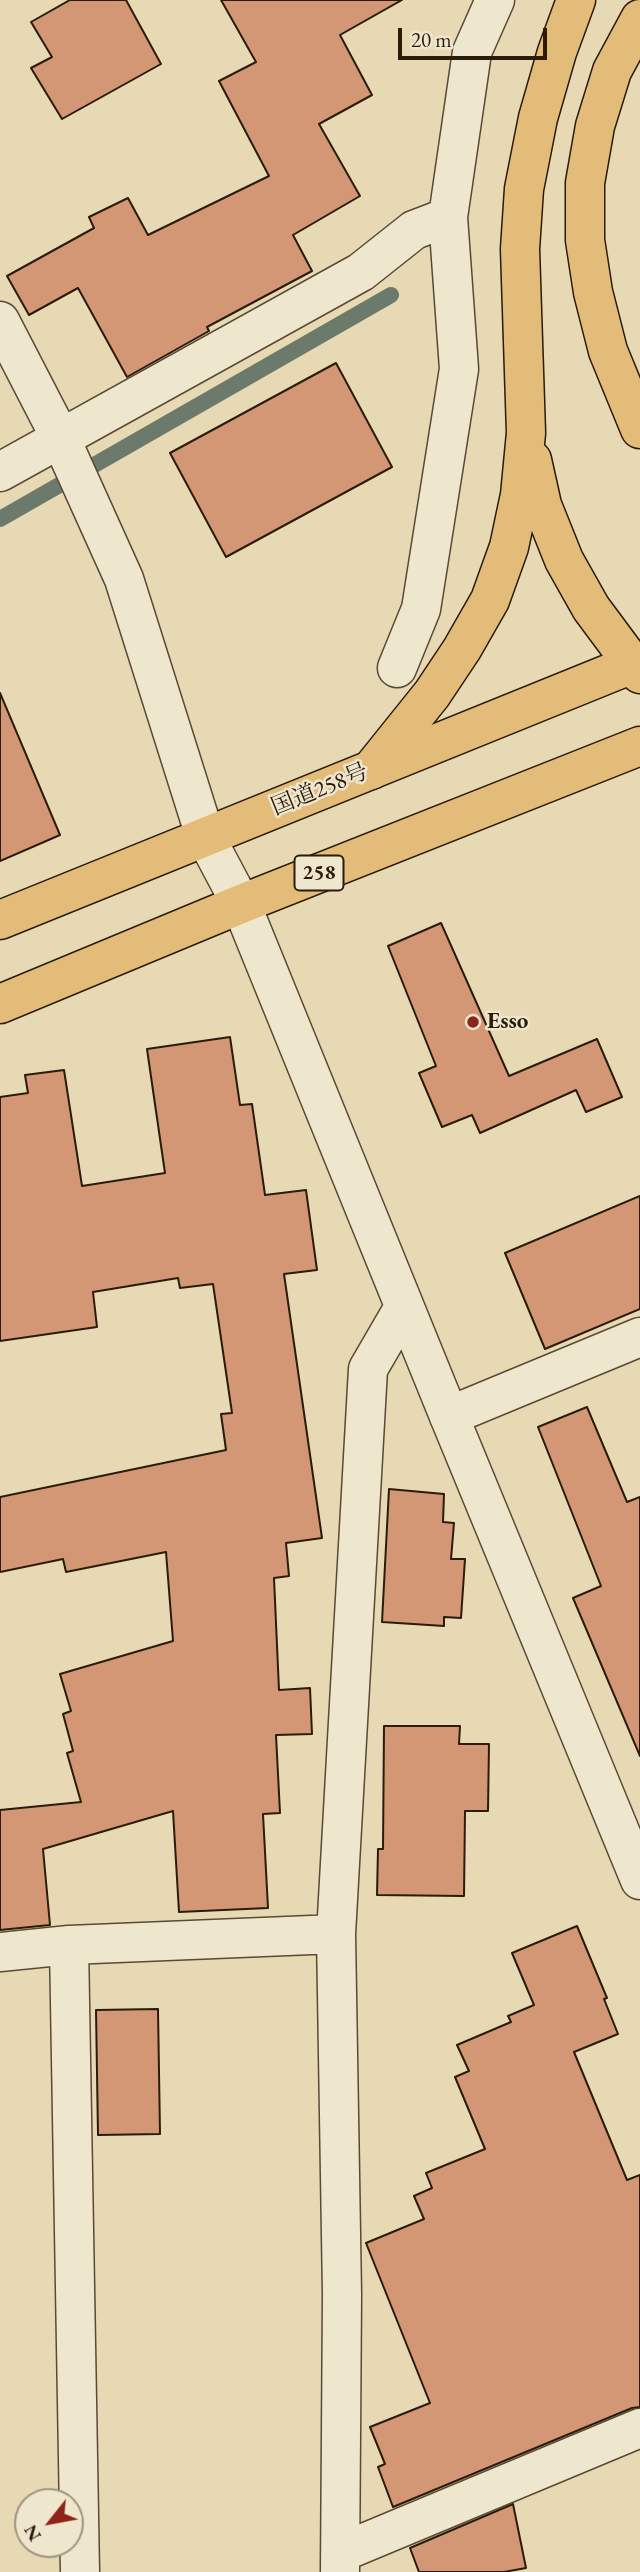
<!DOCTYPE html>
<meta charset="utf-8">
<style>
body{margin:0}
#map{position:relative;width:640px;height:2572px;overflow:hidden;background:#e6d9b4;font-family:"EB Garamond",serif}
canvas{display:block}
.north{position:absolute;left:14px;top:2488px;width:70px;height:70px;box-sizing:border-box;background:#efe6ce;border:2px solid #a09580;border-radius:50%;rotate:239deg;font-size:19px;font-weight:700;line-height:28px;text-align:center;color:#2a1b0b}
.north::after{content:'';display:block;margin:auto;width:24px;height:32px;background:#8f2418;clip-path:polygon(50% 0,100% 100%,50% 72%,0 100%)}
.scale{position:absolute;left:398px;top:28px;width:149px;height:32px;box-sizing:border-box;border:4px solid #2a1b0b;border-top:0;padding-left:9px;font-size:21px;line-height:24px;white-space:nowrap;color:#2a1b0b;-webkit-text-stroke:5px #efe6ce;paint-order:stroke}
</style>
<div id="map">
<canvas width="640" height="2572"></canvas>
<div class="north">N</div>
<div class="scale">20 m</div>
</div>
<script>
const g = document.querySelector('canvas').getContext('2d');
g.lineJoin = 'round';
const shape = rows => new Path2D(rows.map(r => 'M' + r).join(''));
function trace(path, color, width, dash) { g.strokeStyle = color; g.lineWidth = width; g.lineCap = dash ? 'butt' : 'round'; g.setLineDash(dash || []); g.stroke(path); }
function fillPath(path, color) { g.fillStyle = color; g.fill(path, 'evenodd'); }
function label(font, color, halo, rows, align = 'center') {
  g.font = font + ' "EB Garamond","Noto Serif JP",serif'; g.lineWidth = 5; g.setLineDash([]); g.textBaseline = 'middle'; g.strokeStyle = halo; g.fillStyle = color; for (const [text, x, y, turn = 0] of rows) {
    g.save(); g.translate(x, y); g.rotate((+turn || 0) * Math.PI / 180); g.textAlign = isNaN(turn) ? turn : align; if (halo) g.strokeText(text, 0, 0); g.fillText(text, 0, 0); g.restore();
  }
}
trace(shape([
 [0,519,391,295]
]), '#6b7a6a', 16);
const building = shape([
 [70,0,126,0,161,64,62,119,31,68,52,57,31,22,70,0],
 [221,0,402,0,340,35,372,95,319,124,360,196,293,235,312,271,207,327,209,331,127,377,78,288,29,315,7,276,94,228,89,217,128,198,148,235,269,176,219,81,256,62,221,0],
 [336,363,392,467,226,557,170,453,336,363],
 [0,693,60,835,0,861,0,693],
 [441,923,509,1076,597,1039,622,1097,586,1112,576,1090,480,1133,472,1115,442,1127,419,1073,436,1066,388,946,441,923],
 [230,1037,240,1105,252,1104,265,1195,306,1190,317,1270,284,1274,322,1538,286,1543,289,1576,274,1578,279,1690,310,1688,312,1734,276,1735,280,1813,263,1814,268,1908,179,1912,173,1811,43,1849,50,1925,0,1930,0,1810,81,1802,67,1753,73,1751,63,1714,71,1711,60,1674,173,1641,166,1552,66,1572,63,1559,0,1572,0,1497,226,1450,221,1414,232,1413,213,1284,180,1288,178,1278,93,1292,97,1327,0,1341,0,1097,28,1093,25,1075,64,1070,82,1186,165,1173,147,1049,230,1037],
 [640,1196,640,1309,545,1349,505,1253,640,1196],
 [587,1407,627,1502,640,1497,640,1756,573,1598,601,1586,538,1427,587,1407],
 [389,1489,444,1494,443,1522,454,1523,451,1559,465,1559,461,1618,444,1617,444,1626,382,1622,389,1489],
 [384,1726,460,1726,459,1744,489,1744,488,1811,465,1811,464,1896,377,1895,378,1849,383,1849,384,1726],
 [577,1926,607,1998,604,1999,618,2034,574,2052,627,2180,640,2175,640,2407,632,2408,393,2507,378,2467,385,2464,370,2427,430,2403,366,2243,424,2219,414,2196,432,2188,426,2173,485,2149,455,2077,469,2071,457,2045,511,2022,508,2016,534,2005,512,1953,577,1926],
 [158,2009,160,2134,98,2135,96,2010,158,2009],
 [513,2504,526,2568,504,2572,419,2572,410,2548,513,2504]
]);
fillPath(building, '#d39775');
trace(building, '#2a1b0b', 2);
const minor = shape([
 [0,321,60,437,124,579,205,836,241,904,449,1416,640,1337],
 [0,472,361,272,414,230,448,217],
 [397,668,421,609,459,369,448,217,472,52,495,0],
 [69,1945,80,2572],
 [0,1952,69,1945,336,1934],
 [340,2553,640,2428],
 [340,2572,342,2295,336,1934,368,1369,404,1307]
]);
const tertiary = shape([
 [449,1416,640,1880]
]);
const trunk = shape([
 [0,920,640,661],
 [0,1004,241,904,640,746]
]);
const motorway = shape([
 [640,19,612,71,595,126,585,183,585,240,593,292,608,351,640,429],
 [532,460,542,505,564,560,591,608,640,674],
 [371,770,432,694,462,649,490,600,509,547,520,495,526,433,520,249,524,189,538,118,557,52,576,0]
]);
trace(minor, '#594a35', 41);
trace(tertiary, '#594a35', 41);
trace(trunk, '#2a1b0b', 41);
trace(motorway, '#2a1b0b', 41);
trace(minor, '#efe6ce', 38);
trace(tertiary, '#efe6ce', 38);
trace(trunk, '#e3bc7a', 38);
trace(motorway, '#e3bc7a', 38);
for (const [x, y, r, color] of [
 [473,1022,7,"#8f2418"]
]) { const dot = new Path2D(); dot.arc(x, y, r, 0, 2 * Math.PI); g.fillStyle = color; g.fill(dot); trace(dot, '#efe6ce', 2.5); }
for (const [x, y, w] of [
 [319,873,49]
]) { const box = new Path2D(); box.roundRect(x - w / 2, y - 17.5, w, 35, 5); g.fillStyle = '#efe6ce'; g.fill(box); trace(box, '#2a1b0b', 2); }
label('bold 21px', '#2a1b0b', null, [
 ["258",319,873]
]);
label('23px', '#2a1b0b', '#efe6ce', [
 ["国道258号",320,790,-22]
]);
label('bold 23px', '#2a1b0b', '#efe6ce', [
 ["Esso",487,1022]
], 'left');
</script>
